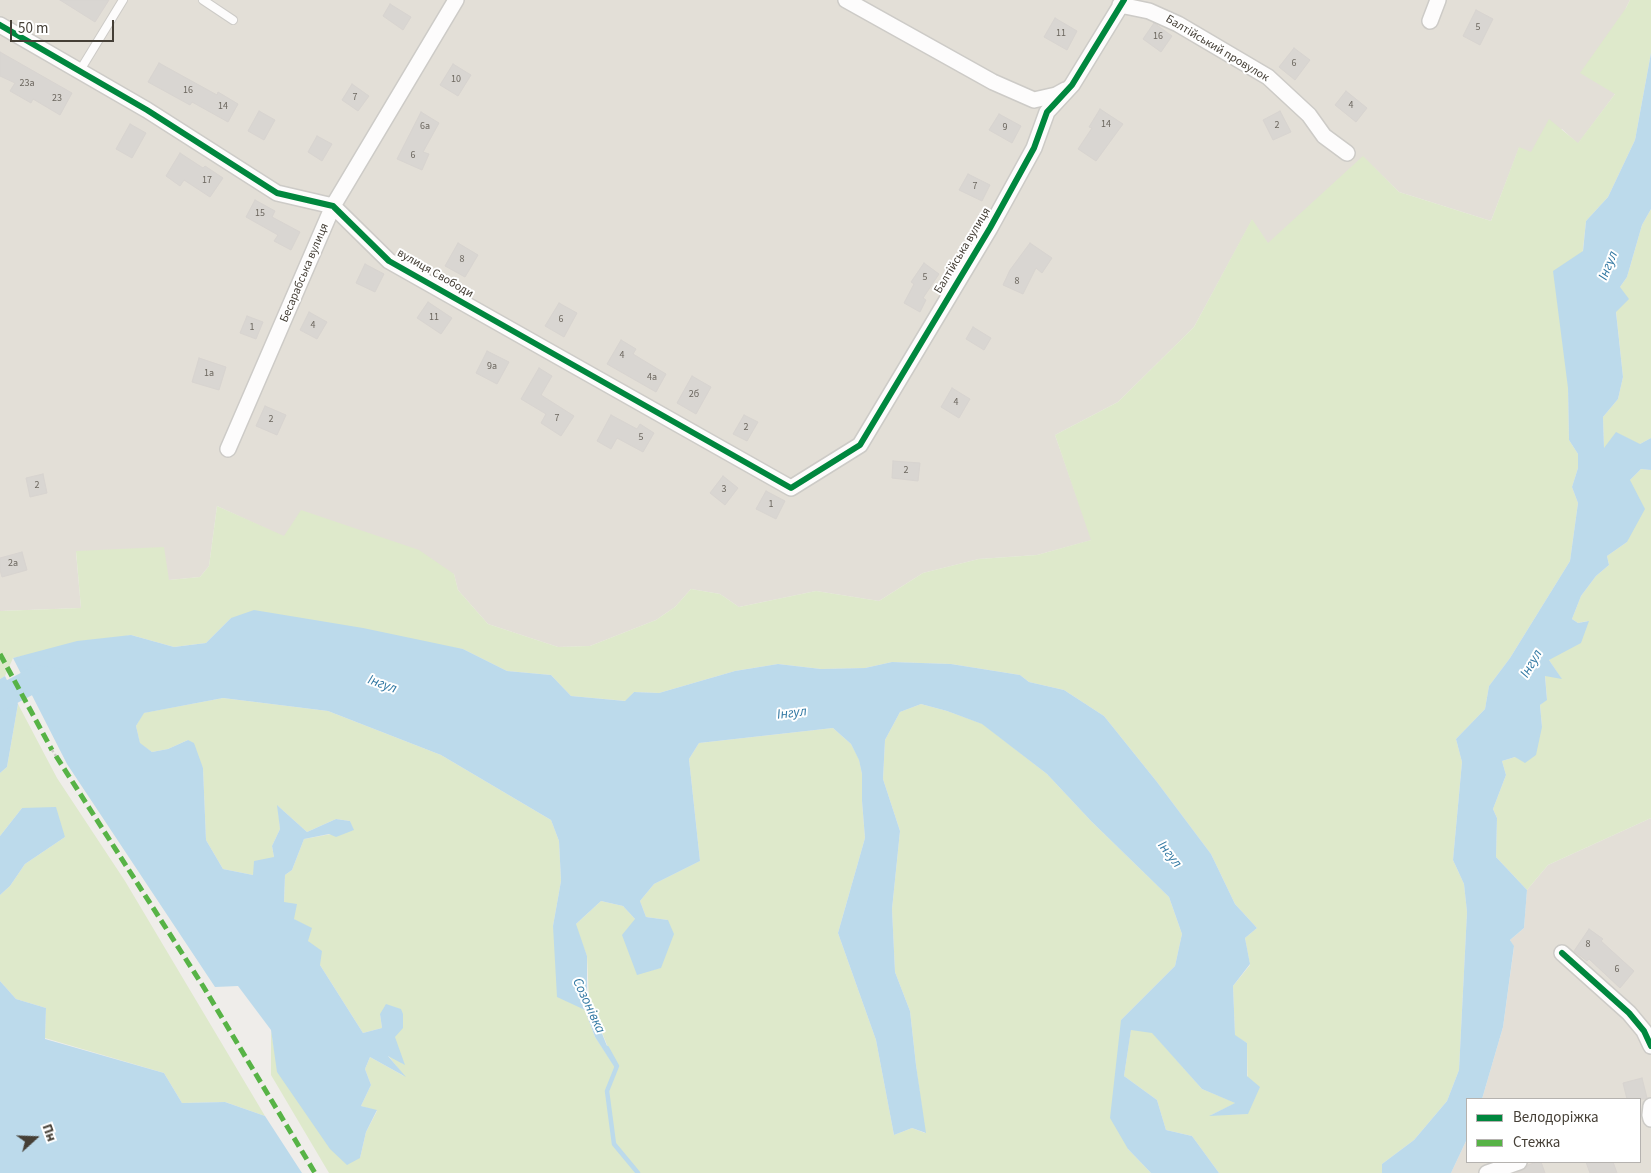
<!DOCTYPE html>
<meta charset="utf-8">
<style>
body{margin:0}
#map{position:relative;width:1651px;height:1173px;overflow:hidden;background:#efedea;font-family:"Source Sans 3",sans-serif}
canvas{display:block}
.legend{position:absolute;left:1466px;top:1098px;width:175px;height:65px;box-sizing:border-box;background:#fff;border:1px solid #b5b2af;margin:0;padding:6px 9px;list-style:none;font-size:15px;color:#453f36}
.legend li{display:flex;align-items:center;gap:10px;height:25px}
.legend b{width:25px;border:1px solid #b5b2af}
.north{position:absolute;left:10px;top:1113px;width:50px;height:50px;-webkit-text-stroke:4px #fff;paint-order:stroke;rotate:70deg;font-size:14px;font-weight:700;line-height:20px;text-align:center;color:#453f36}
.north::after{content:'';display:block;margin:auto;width:18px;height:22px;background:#453f36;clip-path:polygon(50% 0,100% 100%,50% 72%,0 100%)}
.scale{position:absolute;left:10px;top:20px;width:104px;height:22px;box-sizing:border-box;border:2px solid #453f36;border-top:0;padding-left:6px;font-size:15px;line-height:18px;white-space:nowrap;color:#453f36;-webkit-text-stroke:4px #fff;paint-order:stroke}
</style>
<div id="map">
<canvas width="1651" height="1173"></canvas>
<ul class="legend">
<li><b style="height:6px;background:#00873e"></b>Велодоріжка</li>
<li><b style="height:6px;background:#57b346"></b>Стежка</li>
</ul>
<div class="north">Пн</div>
<div class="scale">50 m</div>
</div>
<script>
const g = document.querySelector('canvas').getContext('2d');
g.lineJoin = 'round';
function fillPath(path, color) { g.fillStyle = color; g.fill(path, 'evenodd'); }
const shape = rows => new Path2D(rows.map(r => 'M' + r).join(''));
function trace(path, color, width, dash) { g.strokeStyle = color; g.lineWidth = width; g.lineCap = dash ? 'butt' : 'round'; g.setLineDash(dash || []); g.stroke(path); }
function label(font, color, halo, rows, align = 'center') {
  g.font = font + ' "Source Sans 3",sans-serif'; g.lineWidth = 4; g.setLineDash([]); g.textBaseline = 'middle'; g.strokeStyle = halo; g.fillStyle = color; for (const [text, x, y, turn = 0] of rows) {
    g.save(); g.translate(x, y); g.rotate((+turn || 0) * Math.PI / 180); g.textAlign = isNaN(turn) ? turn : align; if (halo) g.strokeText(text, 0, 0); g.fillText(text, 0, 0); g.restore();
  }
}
fillPath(shape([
 [0,0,1630,0,1626,8,1615,94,1578,144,1562,129,1531,153,1519,148,1491,221,1399,192,1363,157,1268,244,1252,220,1194,327,1118,402,1055,435,1092,540,1037,555,979,559,923,573,879,601,816,591,739,607,720,594,691,589,675,607,656,620,590,646,558,647,488,624,458,590,454,574,284,537,217,506,209,566,200,577,169,580,76,552,81,608,0,611],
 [1651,818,1651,1173,1451,1173,1467,1139,1467,1162,1640,1162,1640,1099,1482,1099,1503,1027,1514,947,1510,940,1524,928,1527,890,1548,865]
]), '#e3dfd7');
fillPath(shape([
 [1630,0,1651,0,1651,53,1635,140,1608,197,1586,221,1568,388,1569,440,1578,454,1578,468,1572,487,1578,503,1570,561,1510,658,1489,686,1485,709,1456,739,1462,762,1453,860,1464,884,1467,912,1459,1070,1447,1101,1414,1140,1382,1164,1382,1173,1219,1173,1192,1136,1166,1130,1157,1100,1124,1076,1131,1029,1152,1032,1202,1089,1236,1103,1211,1115,1248,1114,1247,1043,1235,1036,1233,986,1250,965,1245,938,1257,928,1235,904,1211,854,1157,782,1104,716,1064,690,1029,682,1020,675,951,664,892,662,865,668,821,669,778,664,735,671,659,693,634,692,626,701,571,696,551,675,507,671,463,649,231,618,206,643,174,647,131,635,13,658,5,676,0,679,0,611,81,608,76,551,164,547,169,580,200,577,209,566,217,506,284,536,301,510,419,550,454,574,458,590,488,624,558,647,590,646,656,620,675,607,691,589,720,594,739,607,816,591,879,601,923,573,979,559,1037,555,1091,540,1055,435,1118,402,1194,327,1252,219,1268,243,1363,156,1399,192,1491,221,1519,147,1531,152,1549,119,1578,143,1615,94,1580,73,1626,8],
 [1651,209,1651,438,1640,444,1604,449,1603,417,1618,399,1623,377,1616,311,1620,287,1627,277,1642,225],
 [1641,469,1651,470,1651,818,1548,865,1527,890,1496,857,1497,818,1493,809,1506,775,1502,761,1515,757,1542,727,1540,705,1547,699,1545,675,1561,678,1549,660,1588,621,1578,623,1572,619,1581,596,1596,576,1609,565,1607,556,1627,542,1630,480],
 [223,698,328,711,441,755,551,820,559,841,561,881,553,926,595,1037,616,1068,589,999,587,956,575,925,601,901,623,906,635,919,637,974,660,968,668,920,646,917,640,901,654,884,700,861,689,759,699,743,833,728,851,744,859,759,862,774,862,801,865,838,838,933,876,1040,894,1135,912,1128,925,1133,916,1065,910,1011,895,972,892,909,900,831,883,779,885,740,900,712,921,704,947,711,983,724,1047,774,1091,821,1169,897,1182,934,1175,966,1121,1020,1128,1149,1151,1173,329,1173,271,1075,271,1030,278,1072,360,1158,366,1132,377,1111,361,1106,371,1085,365,1069,370,1057,404,1076,387,1054,404,1064,380,1014,382,1028,363,1033,320,965,308,941,284,903,285,875,292,870,304,839,353,830,350,821,336,819,307,832,278,806,280,829,272,846,274,857,253,875,223,869,206,840,203,768,188,740,168,749,152,752,140,744,136,726,143,713],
 [18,704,57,778,125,881,265,1116,225,1102,182,1103,164,1073,45,1038,46,1008,16,999,0,981,0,895,10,886,25,864,65,837,22,808,0,836,0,773,7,767]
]), '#dee9cb');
fillPath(shape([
 [1651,53,1651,209,1642,225,1627,277,1620,287,1629,299,1616,312,1623,377,1618,399,1603,417,1604,448,1616,432,1640,444,1651,438,1651,470,1641,469,1630,480,1645,509,1627,542,1607,556,1609,565,1596,576,1581,596,1572,619,1578,623,1589,621,1581,643,1549,660,1562,679,1545,676,1547,700,1540,705,1542,727,1536,755,1525,763,1515,757,1502,761,1506,775,1493,809,1497,818,1496,857,1527,890,1524,928,1510,940,1514,946,1503,1027,1482,1099,1467,1099,1467,1139,1451,1173,1382,1173,1382,1164,1414,1140,1447,1101,1459,1070,1467,912,1464,884,1453,860,1462,762,1456,739,1485,709,1489,686,1510,658,1570,561,1578,503,1572,487,1578,468,1578,454,1569,440,1568,388,1553,271,1583,251,1586,221,1608,197,1635,140],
 [254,610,363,628,463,649,507,671,551,675,571,696,625,701,634,692,659,693,735,671,778,664,821,669,865,668,892,662,951,664,1020,675,1029,682,1064,690,1104,716,1157,782,1211,854,1235,904,1257,928,1245,938,1250,964,1233,986,1235,1035,1247,1043,1247,1076,1260,1087,1248,1114,1209,1116,1235,1103,1202,1089,1152,1033,1131,1030,1124,1076,1157,1100,1166,1130,1192,1136,1219,1173,1151,1173,1128,1149,1110,1118,1121,1020,1175,966,1182,934,1169,897,1091,821,1047,774,982,724,947,711,921,704,900,712,885,740,883,779,900,831,892,909,895,972,910,1011,916,1065,926,1133,912,1128,894,1135,876,1040,838,933,865,838,862,801,862,774,859,760,851,744,833,728,699,743,689,759,700,861,654,884,640,901,646,917,668,920,674,934,661,968,637,975,622,935,635,919,623,906,601,901,576,924,587,956,587,996,617,1071,595,1037,585,1010,557,997,553,926,561,881,559,841,551,820,441,755,328,711,223,698,144,713,136,726,140,743,152,752,168,749,188,740,194,743,203,768,206,840,223,869,253,875,254,861,274,857,272,846,280,829,277,805,307,832,336,819,350,821,354,830,336,837,329,834,304,839,292,870,285,875,284,902,297,904,294,919,312,928,308,941,322,951,320,965,363,1033,382,1028,380,1014,386,1004,401,1009,403,1014,403,1028,395,1037,405,1065,388,1056,406,1077,370,1057,365,1069,371,1085,361,1106,377,1110,366,1132,360,1158,347,1165,330,1149,277,1072,271,1030,238,986,215,987,67,764,13,658,77,641,131,635,174,647,206,643,231,618],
 [5,676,18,704,7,767,0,773,0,679],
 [56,807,65,837,25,864,10,886,0,895,0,836,22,808],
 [0,981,16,999,46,1008,45,1039,164,1073,182,1103,225,1102,265,1116,302,1173,0,1173]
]), '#bcdaeb');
trace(shape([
 [607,1048,617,1066,607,1091,614,1144,638,1173]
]), '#bcdaeb', 4.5);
trace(shape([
 [0,698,38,678,58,681]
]), '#bcdaeb', 25);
const building = shape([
 [60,0,109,0,95,22,60,0],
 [390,4,411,17,403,30,383,16,390,4],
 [1476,10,1493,19,1480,45,1463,36,1476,10],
 [1055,18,1077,31,1067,50,1044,37,1055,18],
 [1154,23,1172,36,1161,52,1143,39,1154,23],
 [1294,48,1310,60,1295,80,1279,67,1294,48],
 [0,52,72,93,60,115,33,99,31,103,10,91,15,83,0,76,0,52],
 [159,63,217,95,218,92,238,104,228,122,192,102,190,105,148,82,159,63],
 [453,64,471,75,458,96,440,85,453,64],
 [352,84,369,96,358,111,342,100,352,84],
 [1346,91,1367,108,1356,122,1335,105,1346,91],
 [1100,109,1123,124,1096,161,1078,149,1092,128,1089,127,1100,109],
 [259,111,275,120,264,140,248,131,259,111],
 [1280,111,1291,132,1273,140,1263,120,1280,111],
 [421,112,439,123,423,152,429,154,422,170,397,159,421,112],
 [999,114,1021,126,1012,143,989,130,999,114],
 [130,124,146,133,132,158,116,149,130,124],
 [317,136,332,144,322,161,308,152,317,136],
 [180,153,203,168,205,166,223,178,210,197,184,180,180,186,166,176,180,153],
 [968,174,990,185,982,201,959,190,968,174],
 [255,200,275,211,272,217,300,232,291,250,274,241,278,235,246,217,255,200],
 [458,243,478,255,465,277,445,266,458,243],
 [1030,243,1052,258,1042,273,1036,268,1023,294,1003,285,1010,270,1030,243],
 [924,263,939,274,923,298,926,300,920,312,904,303,914,284,911,282,924,263],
 [365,264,384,274,375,292,356,283,365,264],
 [428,302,452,318,441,334,417,318,428,302],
 [559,303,577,313,564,337,545,326,559,303],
 [309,312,327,322,317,339,300,330,309,312],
 [247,316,263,322,256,339,240,333,247,316],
 [973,327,991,338,984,350,966,339,973,327],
 [621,340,636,349,633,354,666,374,656,392,607,364,621,340],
 [487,351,509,362,497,384,476,373,487,351],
 [199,358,226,367,219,390,192,382,199,358],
 [539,368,552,376,541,395,574,416,561,436,541,423,546,414,521,399,539,368],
 [692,376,711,387,696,414,677,403,692,376],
 [952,388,970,399,959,418,941,407,952,388],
 [265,406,286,415,277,435,256,426,265,406],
 [611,415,637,429,640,424,654,433,643,452,617,438,611,449,597,441,611,415],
 [744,415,758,422,747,441,733,434,744,415],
 [893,461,920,463,918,481,892,478,893,461],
 [43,474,47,493,30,497,26,478,43,474],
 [723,476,738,488,725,505,710,493,723,476],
 [766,491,785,501,776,519,756,509,766,491],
 [22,552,27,570,2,577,0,570,0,558,22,552],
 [1589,929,1603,939,1601,941,1634,971,1620,988,1589,959,1587,961,1574,951,1589,929],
 [1642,1078,1647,1098,1645,1099,1627,1099,1623,1083,1642,1078],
 [1537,1162,1541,1162,1545,1173,1516,1173,1526,1168,1528,1165,1537,1162],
 [1586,1162,1613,1162,1617,1173,1590,1173,1586,1162]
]);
fillPath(building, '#d9d6d2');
trace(building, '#d8d4d0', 1);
const service = shape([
 [203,0,233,20],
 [79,72,123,0]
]);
const minor = shape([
 [846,0,993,82,1034,100,1056,95,1065,90],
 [1120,5,1149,11,1178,24,1268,77,1309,115,1324,136,1347,153],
 [1430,21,1438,0],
 [0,25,147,110,277,193,333,206,389,261,791,488,860,445,990,228,1034,148,1047,112,1072,85,1124,0],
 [228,449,333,206,456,0],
 [1562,953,1629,1013,1644,1031,1651,1046],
 [1651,1106,1650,1115,1651,1119],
 [1487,1173,1519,1162]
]);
trace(service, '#cdcbc7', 10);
trace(minor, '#cdcbc7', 18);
trace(shape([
 [52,750,56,756]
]), '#cdcbc7', 2.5, [2.5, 2.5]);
trace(service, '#fdfcfc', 8);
trace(minor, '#fdfcfc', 15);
trace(shape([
 [0,654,52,750],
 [56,756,203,986,315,1173]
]), '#57b346', 5, [10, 5]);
trace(shape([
 [0,25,147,110,277,193,333,206,389,261,791,488,860,445,990,228,1034,148,1047,112,1072,85,1124,0],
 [1562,953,1629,1013,1644,1031,1651,1046]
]), '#00873e', 6);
label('10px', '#6b665e', null, [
 ["5",1478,28],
 ["11",1061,34],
 ["16",1158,37],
 ["6",1294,64],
 ["10",456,80],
 ["23а",27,84],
 ["16",188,91],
 ["7",355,98],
 ["23",57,99],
 ["4",1351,106],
 ["14",223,107],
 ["14",1106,125],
 ["2",1277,126],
 ["6а",425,127],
 ["9",1005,128],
 ["6",413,156],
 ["17",207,181],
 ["7",975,187],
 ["15",260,214],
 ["8",462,260],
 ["5",925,278],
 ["8",1017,282],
 ["11",434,318],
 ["6",561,320],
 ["4",313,326],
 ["1",252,328],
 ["4",622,356],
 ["9а",492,367],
 ["1а",209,374],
 ["4а",652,378],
 ["2б",694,395],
 ["4",956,403],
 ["7",557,419],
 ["2",271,420],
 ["2",746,428],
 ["5",641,438],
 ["2",906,471],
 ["2",37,486],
 ["3",724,490],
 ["1",771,505],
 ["2а",13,564],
 ["8",1588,945],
 ["6",1617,970]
]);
label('12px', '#453f36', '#fff', [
 ["Балтійський провулок",1217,49,31],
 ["Балтійська вулиця",963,251,-59],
 ["Бесарабська вулиця",305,273,-67],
 ["вулиця Свободи",435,274,30]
]);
label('italic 14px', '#3379a3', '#fff', [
 ["Інгул",1609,266,-68],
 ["Інгул",1532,664,-60],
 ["Інгул",382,685,20],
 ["Інгул",792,714,-7],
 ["Інгул",1169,855,52],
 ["Созонівка",588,1006,65]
]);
</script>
